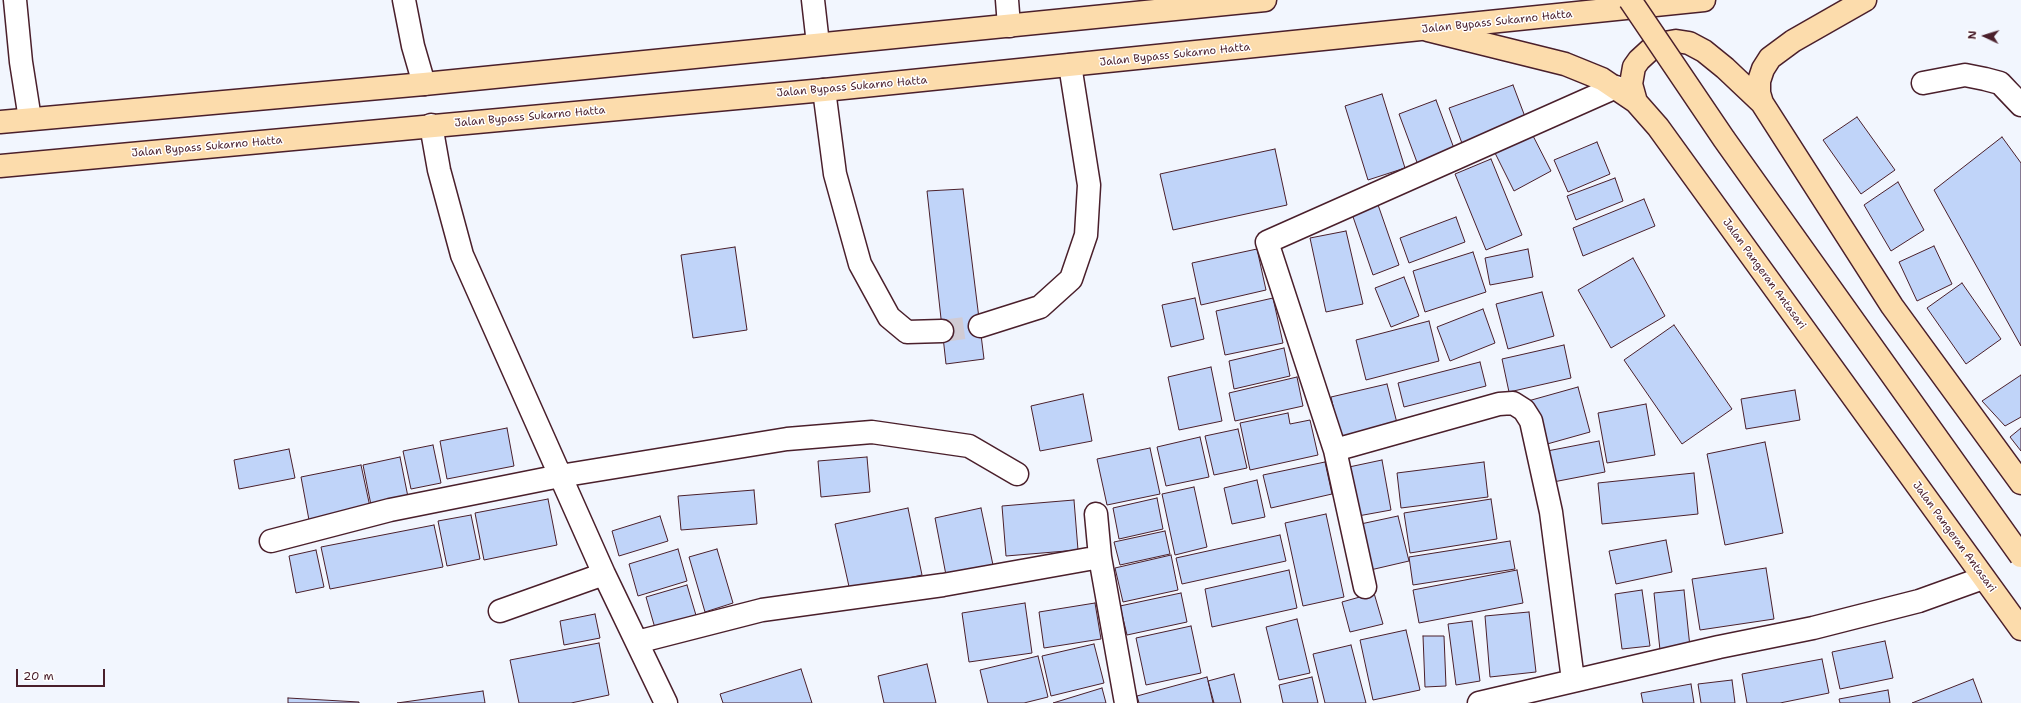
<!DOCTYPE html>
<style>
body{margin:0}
#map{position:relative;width:2021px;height:703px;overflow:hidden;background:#f2f6fe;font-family:"Shantell Sans",sans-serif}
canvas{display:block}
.north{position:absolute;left:1965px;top:16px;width:40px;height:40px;-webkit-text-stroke:3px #fff;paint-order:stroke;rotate:274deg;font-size:11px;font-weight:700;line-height:16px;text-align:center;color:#4a1f2b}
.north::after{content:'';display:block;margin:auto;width:14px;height:18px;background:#4a1f2b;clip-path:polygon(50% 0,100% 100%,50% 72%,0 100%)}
.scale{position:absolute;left:16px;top:669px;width:89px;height:18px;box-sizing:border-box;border:2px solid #4a1f2b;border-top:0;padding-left:5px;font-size:12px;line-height:14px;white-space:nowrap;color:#4a1f2b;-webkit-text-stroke:3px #fff;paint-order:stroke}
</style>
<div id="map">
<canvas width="2021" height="703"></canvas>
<div class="north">N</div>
<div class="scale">20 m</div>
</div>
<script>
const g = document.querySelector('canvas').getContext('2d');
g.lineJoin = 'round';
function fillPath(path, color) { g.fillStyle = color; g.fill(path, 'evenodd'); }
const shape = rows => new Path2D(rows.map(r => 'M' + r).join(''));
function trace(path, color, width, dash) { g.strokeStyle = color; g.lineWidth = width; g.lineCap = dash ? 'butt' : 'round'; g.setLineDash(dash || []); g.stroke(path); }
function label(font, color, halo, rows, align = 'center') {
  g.font = font + ' "Shantell Sans",sans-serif'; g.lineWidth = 3; g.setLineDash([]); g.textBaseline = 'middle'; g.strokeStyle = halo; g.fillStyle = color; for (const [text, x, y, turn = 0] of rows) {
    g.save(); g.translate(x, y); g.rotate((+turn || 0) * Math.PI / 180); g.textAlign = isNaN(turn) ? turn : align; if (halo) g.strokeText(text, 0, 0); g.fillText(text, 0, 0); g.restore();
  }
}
const building = shape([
 [1513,85,1527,122,1463,146,1449,108,1513,85],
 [1382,94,1405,168,1368,180,1345,106,1382,94],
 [1436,100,1455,151,1418,165,1399,114,1436,100],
 [1857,117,1895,170,1861,194,1823,140,1857,117],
 [1529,128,1551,171,1514,191,1492,147,1529,128],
 [2002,137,2021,163,2021,346,1934,190,2002,137],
 [1597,142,1610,174,1568,192,1554,160,1597,142],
 [1275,149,1287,205,1173,230,1160,174,1275,149],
 [1491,159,1522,235,1486,250,1455,174,1491,159],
 [1615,178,1623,201,1576,220,1567,196,1615,178],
 [1898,182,1924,230,1891,251,1864,205,1898,182],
 [963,189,984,359,946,364,927,191,963,189],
 [1376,199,1399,265,1373,275,1350,208,1376,199],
 [1644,199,1655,226,1583,256,1573,228,1644,199],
 [1456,217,1465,242,1409,263,1400,238,1456,217],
 [1346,231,1363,304,1326,312,1310,238,1346,231],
 [1934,246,1952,284,1917,301,1899,262,1934,246],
 [735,247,747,330,693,338,681,255,735,247],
 [1257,249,1266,290,1201,305,1192,263,1257,249],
 [1528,249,1533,277,1490,285,1485,258,1528,249],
 [1473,252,1486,292,1425,312,1413,271,1473,252],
 [1633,258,1665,316,1611,348,1578,290,1633,258],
 [1404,277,1419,316,1391,327,1375,288,1404,277],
 [1962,283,2001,339,1966,364,1927,308,1962,283],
 [1542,292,1554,336,1508,349,1496,304,1542,292],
 [1195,298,1204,339,1171,347,1162,305,1195,298],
 [1273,298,1283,343,1225,355,1216,311,1273,298],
 [1483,309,1495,343,1450,361,1437,327,1483,309],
 [1429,321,1439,361,1366,380,1356,340,1429,321],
 [1674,325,1732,409,1682,444,1624,360,1674,325],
 [1564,345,1571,378,1509,392,1502,359,1564,345],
 [1284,348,1290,376,1234,389,1229,361,1284,348],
 [1480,362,1486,386,1404,407,1398,383,1480,362],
 [1211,367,1222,421,1179,430,1168,377,1211,367],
 [2021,375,2021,417,2005,426,1982,401,2021,375],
 [1297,377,1303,406,1235,421,1229,393,1297,377],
 [1387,384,1397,423,1340,437,1331,397,1387,384],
 [1578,387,1590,432,1540,446,1528,401,1578,387],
 [1795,390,1800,420,1746,429,1741,399,1795,390],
 [1083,394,1092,441,1040,451,1031,406,1083,394],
 [1646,404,1655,455,1607,463,1598,413,1646,404],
 [1288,413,1290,424,1310,420,1318,455,1250,470,1240,423,1288,413],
 [507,428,514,466,447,479,440,441,507,428],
 [2021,428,2021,451,2010,437,2021,428],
 [1238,429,1247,468,1214,475,1205,436,1238,429],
 [1200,437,1209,477,1166,486,1157,447,1200,437],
 [1599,441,1605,472,1548,483,1542,452,1599,441],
 [1765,442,1783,533,1725,545,1707,454,1765,442],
 [433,445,441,483,411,489,403,451,433,445],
 [1150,448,1160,494,1107,505,1097,459,1150,448],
 [289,449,295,478,239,489,234,460,289,449],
 [400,457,408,497,371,505,363,465,400,457],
 [867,457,870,492,821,497,818,461,867,457],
 [1382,460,1391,510,1358,516,1349,467,1382,460],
 [1325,462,1332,494,1271,508,1263,475,1325,462],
 [1484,462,1488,497,1401,508,1397,473,1484,462],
 [361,465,370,507,309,520,301,477,361,465],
 [1694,473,1698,514,1602,524,1598,483,1694,473],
 [1257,480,1265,517,1232,524,1224,488,1257,480],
 [1194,487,1207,547,1175,555,1162,494,1194,487],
 [754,490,757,524,681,530,678,496,754,490],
 [1157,498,1163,529,1119,539,1113,508,1157,498],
 [548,499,557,545,484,560,475,513,548,499],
 [1491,499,1497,539,1410,553,1404,513,1491,499],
 [1074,500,1078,550,1006,556,1002,506,1074,500],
 [908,508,922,575,850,591,835,524,908,508],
 [981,508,993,565,946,575,935,518,981,508],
 [1326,514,1344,597,1303,606,1285,523,1326,514],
 [471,515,480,559,447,566,438,521,471,515],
 [660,516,668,541,619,556,612,531,660,516],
 [1398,516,1409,561,1366,571,1356,525,1398,516],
 [434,525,443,567,330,589,321,547,434,525],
 [1165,531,1170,554,1120,565,1114,542,1165,531],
 [1280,535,1286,561,1182,584,1176,558,1280,535],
 [1666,540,1672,572,1616,584,1609,551,1666,540],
 [1510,541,1515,569,1413,585,1409,557,1510,541],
 [678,549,687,581,638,596,629,564,678,549],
 [717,549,733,603,705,612,689,557,717,549],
 [316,550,324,587,296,593,289,556,316,550],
 [1171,555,1178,590,1123,602,1115,568,1171,555],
 [1766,568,1774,619,1700,630,1692,579,1766,568],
 [1289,570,1297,608,1212,627,1205,589,1289,570],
 [1517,570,1523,603,1419,623,1413,590,1517,570],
 [687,585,698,622,657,635,646,597,687,585],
 [1642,590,1650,646,1622,649,1615,594,1642,590],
 [1684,590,1690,647,1660,650,1654,593,1684,590],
 [1181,593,1187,622,1127,635,1120,606,1181,593],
 [1374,593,1383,624,1350,632,1342,602,1374,593],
 [1025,603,1032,653,969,662,962,613,1025,603],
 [1095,603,1101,639,1044,648,1039,612,1095,603],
 [1529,612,1536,672,1490,677,1485,616,1529,612],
 [595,614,600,638,564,645,560,621,595,614],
 [1297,619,1310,673,1279,680,1266,627,1297,619],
 [1472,621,1480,681,1456,685,1448,624,1472,621],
 [1191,626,1201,673,1146,685,1136,638,1191,626],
 [1406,630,1420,690,1373,700,1360,640,1406,630],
 [1423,636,1444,636,1446,686,1425,687,1423,636],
 [1885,641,1893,678,1840,689,1832,652,1885,641],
 [599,643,609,695,571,703,519,703,510,660,599,643],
 [1094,644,1104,683,1051,696,1042,656,1094,644],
 [1351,645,1366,703,1325,703,1313,654,1351,645],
 [1038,656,1048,697,1024,703,988,703,980,670,1038,656],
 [1822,659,1829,693,1780,703,1747,703,1742,674,1822,659],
 [927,664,936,703,884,703,878,676,927,664],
 [801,669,812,703,723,703,720,694,801,669],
 [1234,674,1241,703,1213,703,1208,681,1234,674],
 [1207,677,1214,703,1139,703,1137,696,1207,677],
 [1312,677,1318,703,1283,703,1279,685,1312,677],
 [1973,679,1982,703,1912,703,1973,679],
 [1732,680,1735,703,1701,703,1698,684,1732,680],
 [1691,684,1694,703,1643,703,1641,693,1691,684],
 [1102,688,1106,703,1053,703,1102,688],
 [1888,690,1890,703,1840,703,1839,699,1888,690],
 [483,691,485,703,397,703,483,691],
 [288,698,359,702,359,703,288,703,288,698]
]);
fillPath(building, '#c0d4f9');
trace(building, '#4a1f2b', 1);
trace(shape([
 [942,331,980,326]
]), '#d0cbd4', 22, [22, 11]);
const minor = shape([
 [15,0,21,62,30,119],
 [404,0,413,46,424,84],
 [813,0,818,44],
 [1007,0,1009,26],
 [1923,83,1965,75,1985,79,2000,83,2021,105],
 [824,90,835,174,860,264,889,317,907,332,942,331],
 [431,125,439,170,462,255,604,574,666,703],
 [980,326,1040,307,1071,279,1086,235,1089,185,1070,65],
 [1335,450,1499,404,1513,403,1524,410,1531,421,1551,512,1573,680],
 [1096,514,1100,557,1126,703],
 [271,541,390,510,560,476,787,439,872,432,969,446,1017,474],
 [1365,587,1335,450,1267,242,1616,87],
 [500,611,604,574],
 [637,642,762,610,943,585,1100,557],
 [1479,703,1719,647,1813,628,1919,601,1983,578]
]);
const major = shape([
 [1865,0,1793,41,1770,58,1763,69,1759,81,1759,93,1762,103,1892,306,2021,483],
 [1428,30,1565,64,1602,79,1636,102,1658,127,2021,629],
 [1636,102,1631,84,1634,67,1639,60,1651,49,1659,44,1676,41,1689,43,1704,51,1725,68,1762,103]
]);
const highway = shape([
 [0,122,424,84,1265,0],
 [0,166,824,90,1704,0]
]);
trace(minor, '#4a1f2b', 25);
trace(major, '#4a1f2b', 25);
trace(highway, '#4a1f2b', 25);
trace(minor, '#fff', 22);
trace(major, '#fcdcac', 22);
trace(highway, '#fcdcac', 22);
const majorBridge = shape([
 [1630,0,1724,139,2021,556]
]);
trace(majorBridge, '#4a1f2b', 25, []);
trace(majorBridge, '#fcdcac', 22);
label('11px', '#4a1f2b', '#fff', [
 ["Jalan Bypass Sukarno Hatta",1497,22,-6],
 ["Jalan Bypass Sukarno Hatta",1175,55,-6],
 ["Jalan Bypass Sukarno Hatta",852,87,-5],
 ["Jalan Bypass Sukarno Hatta",530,117,-5],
 ["Jalan Bypass Sukarno Hatta",207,147,-5],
 ["Jalan Pangeran Antasari",1764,274,54],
 ["Jalan Pangeran Antasari",1954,537,54]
]);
</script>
